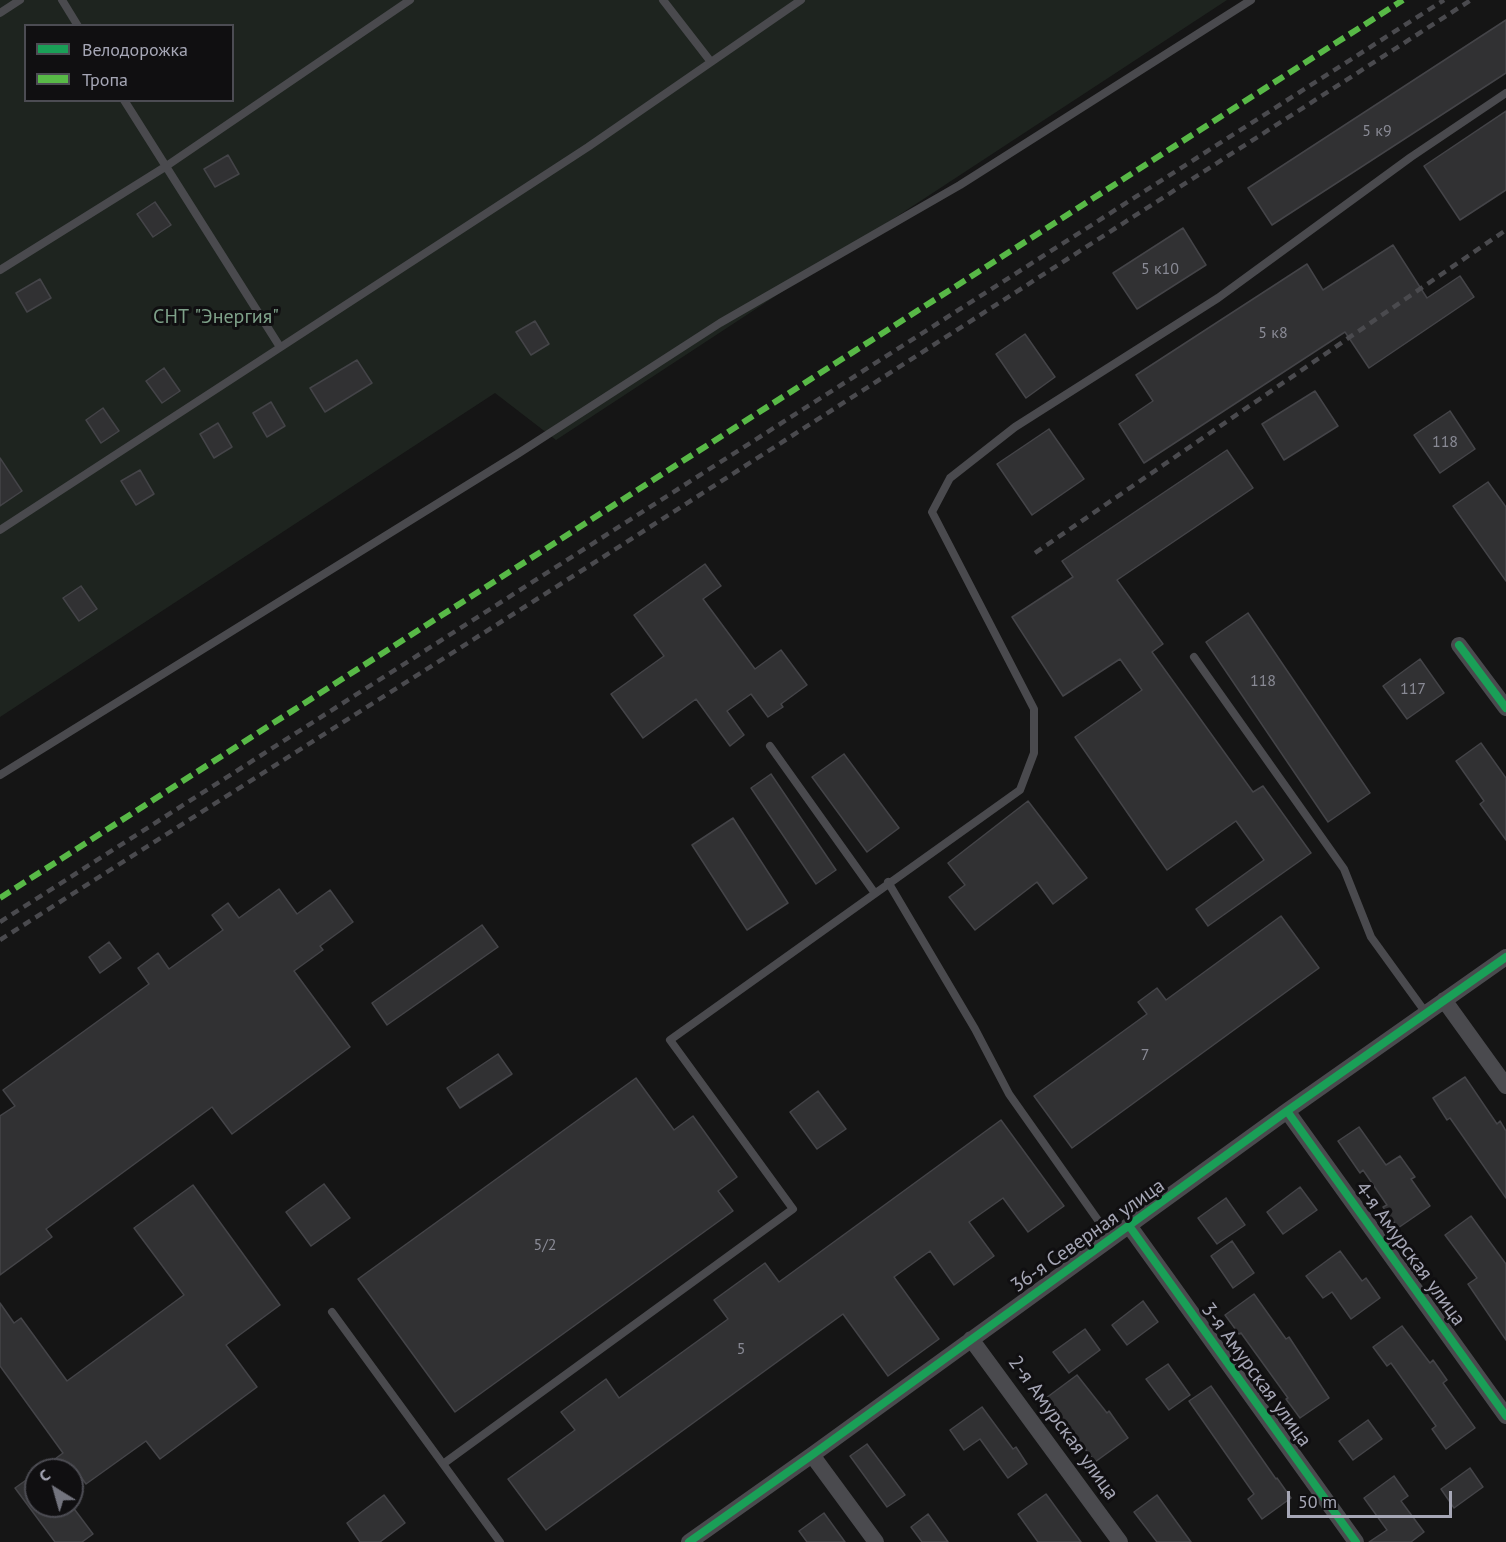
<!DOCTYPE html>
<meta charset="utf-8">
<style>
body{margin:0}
#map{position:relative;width:1506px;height:1542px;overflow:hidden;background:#151515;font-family:"PT Sans",sans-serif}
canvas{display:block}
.legend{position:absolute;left:24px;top:24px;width:210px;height:78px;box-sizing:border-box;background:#100f11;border:2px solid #4c4c53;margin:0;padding:8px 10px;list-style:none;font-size:18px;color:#a6a7b6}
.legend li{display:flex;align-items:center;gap:12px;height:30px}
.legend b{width:30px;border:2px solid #4c4c53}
.north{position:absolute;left:24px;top:1458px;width:60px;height:60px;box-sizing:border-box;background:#100f11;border:2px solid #4c4c53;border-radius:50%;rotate:323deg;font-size:16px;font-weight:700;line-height:24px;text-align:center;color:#a6a7b6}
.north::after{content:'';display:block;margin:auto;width:21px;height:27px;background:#73747e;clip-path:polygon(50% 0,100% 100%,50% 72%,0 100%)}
.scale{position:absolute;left:1287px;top:1491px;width:165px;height:27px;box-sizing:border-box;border:3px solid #a6a7b6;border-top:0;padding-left:8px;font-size:18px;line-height:21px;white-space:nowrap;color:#a6a7b6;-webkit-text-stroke:4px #100f11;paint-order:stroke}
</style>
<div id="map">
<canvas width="1506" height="1542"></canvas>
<ul class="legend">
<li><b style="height:8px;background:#1a9f57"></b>Велодорожка</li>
<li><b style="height:8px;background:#58b947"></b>Тропа</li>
</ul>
<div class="north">С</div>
<div class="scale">50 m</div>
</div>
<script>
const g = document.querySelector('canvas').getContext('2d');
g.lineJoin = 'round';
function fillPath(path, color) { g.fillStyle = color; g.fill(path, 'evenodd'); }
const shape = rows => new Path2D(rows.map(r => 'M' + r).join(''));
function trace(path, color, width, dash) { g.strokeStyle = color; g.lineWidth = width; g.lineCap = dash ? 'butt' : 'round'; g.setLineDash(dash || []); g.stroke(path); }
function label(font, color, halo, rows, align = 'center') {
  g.font = font + ' "PT Sans",sans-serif'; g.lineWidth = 6; g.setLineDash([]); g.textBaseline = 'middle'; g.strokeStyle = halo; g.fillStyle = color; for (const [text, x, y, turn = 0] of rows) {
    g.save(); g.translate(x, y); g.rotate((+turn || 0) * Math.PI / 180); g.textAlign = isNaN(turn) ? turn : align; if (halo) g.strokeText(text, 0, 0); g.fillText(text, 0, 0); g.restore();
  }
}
fillPath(shape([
 [0,0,1227,0,556,440,495,393,0,717],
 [26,26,232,26,232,100,26,100]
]), '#1e241f');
const building = shape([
 [1506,20,1506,73,1272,225,1248,188,1506,20],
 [1506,111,1506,190,1460,220,1424,166,1506,111],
 [228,155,239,174,215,187,204,169,228,155],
 [155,202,171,225,153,237,137,214,155,202],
 [1183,228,1206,265,1137,309,1113,273,1183,228],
 [1393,245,1427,298,1460,276,1474,297,1369,368,1345,332,1144,463,1119,424,1153,401,1136,375,1307,264,1323,290,1393,245],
 [40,279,51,298,27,312,16,293,40,279],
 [535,321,549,344,531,355,516,332,535,321],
 [1025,334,1055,377,1026,398,996,354,1025,334],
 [357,360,372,383,325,412,310,388,357,360],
 [164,368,180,391,162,403,146,381,164,368],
 [1315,391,1338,426,1284,460,1262,424,1315,391],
 [271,402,285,426,267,437,253,413,271,402],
 [103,408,119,431,101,443,86,420,103,408],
 [1450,411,1475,449,1440,473,1414,435,1450,411],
 [218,423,232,447,214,458,200,434,218,423],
 [1049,429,1084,479,1032,515,997,464,1049,429],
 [1227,450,1253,488,1117,580,1163,644,1152,652,1253,792,1263,786,1311,853,1208,926,1196,909,1264,860,1236,821,1167,870,1075,737,1142,690,1120,659,1063,696,1012,617,1073,577,1062,561,1227,450],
 [0,458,22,491,0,506,0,458],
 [140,470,154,494,136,505,121,481,140,470],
 [1488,482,1506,507,1506,581,1453,506,1488,482],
 [705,564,721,586,703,599,755,669,781,650,807,685,781,704,783,707,768,717,751,694,727,711,744,735,730,746,696,699,643,738,611,694,664,656,634,615,705,564],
 [81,586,97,609,79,621,63,598,81,586],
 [1248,613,1370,793,1328,822,1206,642,1248,613],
 [1420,659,1444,693,1407,719,1383,686,1420,659],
 [1481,743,1506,778,1506,840,1480,804,1484,801,1456,761,1481,743],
 [844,754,899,828,867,852,812,777,844,754],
 [771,774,836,870,816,884,751,788,771,774],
 [1028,801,1087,878,1053,904,1037,882,975,930,949,897,965,885,948,863,1028,801],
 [733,818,788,903,747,930,692,845,733,818],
 [279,889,297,914,330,890,353,922,320,946,323,950,294,971,350,1047,232,1134,212,1107,46,1229,52,1237,0,1275,0,1116,15,1106,3,1090,149,984,138,968,158,953,169,969,223,930,212,915,228,903,239,918,279,889],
 [1281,916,1319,968,1072,1148,1034,1096,1147,1014,1138,1002,1157,988,1166,1000,1281,916],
 [482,925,498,947,387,1025,372,1003,482,925],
 [109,942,121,958,100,973,89,957,109,942],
 [498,1054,512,1074,460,1108,447,1088,498,1054],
 [1465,1077,1497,1124,1500,1121,1506,1131,1506,1198,1450,1118,1447,1120,1433,1098,1465,1077],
 [636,1078,674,1130,693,1116,737,1177,718,1191,733,1211,455,1412,358,1279,636,1078],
 [818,1091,846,1129,817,1149,790,1112,818,1091],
 [1001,1120,1064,1206,1028,1232,1003,1198,969,1222,994,1256,954,1285,930,1251,894,1277,939,1339,888,1376,843,1314,546,1530,508,1479,575,1430,561,1412,606,1379,619,1398,728,1319,714,1300,765,1263,779,1282,1001,1120],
 [1359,1127,1386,1165,1400,1156,1415,1177,1411,1179,1430,1206,1398,1228,1383,1207,1387,1205,1363,1170,1360,1173,1338,1141,1359,1127],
 [324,1184,350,1218,311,1246,286,1212,324,1184],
 [193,1185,280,1305,226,1345,257,1387,160,1459,146,1441,86,1484,76,1470,40,1470,63,1453,0,1366,0,1303,14,1323,21,1318,67,1381,184,1295,134,1228,193,1185],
 [1300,1187,1317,1210,1283,1234,1267,1212,1300,1187],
 [1226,1198,1245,1225,1217,1244,1198,1218,1226,1198],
 [1471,1216,1506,1264,1506,1340,1468,1284,1477,1278,1445,1235,1471,1216],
 [1232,1241,1254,1273,1233,1288,1211,1256,1232,1241],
 [1340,1251,1362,1281,1366,1278,1380,1298,1351,1319,1332,1292,1323,1298,1306,1276,1340,1251],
 [1254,1294,1286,1339,1289,1337,1329,1398,1300,1418,1286,1399,1288,1398,1241,1333,1239,1334,1225,1315,1254,1294],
 [1143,1301,1158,1322,1127,1345,1112,1325,1143,1301],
 [1402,1326,1430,1363,1433,1360,1447,1380,1443,1383,1475,1428,1446,1449,1432,1429,1436,1426,1391,1363,1387,1366,1373,1347,1402,1326],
 [1085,1329,1100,1350,1069,1373,1053,1352,1085,1329],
 [1168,1364,1190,1395,1169,1410,1146,1379,1168,1364],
 [1077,1375,1107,1413,1109,1411,1128,1438,1095,1462,1046,1398,1077,1375],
 [1211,1386,1276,1479,1277,1478,1291,1498,1262,1519,1248,1499,1254,1494,1189,1401,1211,1386],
 [982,1407,1013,1449,1016,1447,1027,1464,1008,1478,980,1439,964,1450,950,1430,982,1407],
 [1368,1420,1382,1439,1353,1460,1339,1441,1368,1420],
 [867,1444,905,1495,887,1507,850,1456,867,1444],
 [1470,1468,1483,1487,1454,1508,1441,1489,1470,1468],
 [36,1473,36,1506,72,1506,93,1534,82,1542,55,1542,15,1488,36,1473],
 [1394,1476,1408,1496,1401,1501,1424,1532,1411,1542,1369,1542,1387,1530,1364,1498,1394,1476],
 [1046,1494,1081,1542,1038,1542,1018,1514,1046,1494],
 [384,1495,405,1523,380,1542,360,1542,347,1523,384,1495],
 [1157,1495,1191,1542,1157,1542,1134,1512,1157,1495],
 [824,1513,845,1542,807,1542,799,1531,824,1513],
 [928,1514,948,1542,922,1542,911,1527,928,1514]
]);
fillPath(building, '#313133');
trace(building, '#444448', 1.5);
trace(shape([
 [62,0,78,26],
 [663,0,711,62],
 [0,13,20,0],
 [124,100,280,347],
 [0,270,165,167,410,0],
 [0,530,588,147,801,0],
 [1194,657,1344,869,1371,937,1426,1013],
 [770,746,874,892],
 [0,775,519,453,720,323,960,185,1251,0],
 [888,882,975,1029,1009,1094,1112,1240],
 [332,1312,500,1542],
 [443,1464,793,1209,670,1040,1020,790,1034,753,1034,709,932,512,950,478,1015,427,1218,298,1411,157,1506,93]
]), '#4a4a4e', 8);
trace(shape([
 [1459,645,1506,708],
 [1444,1000,1506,1086],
 [1287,1111,1506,1416],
 [1130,1227,1356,1542],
 [971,1339,1120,1542],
 [812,1455,876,1542],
 [689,1542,812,1455,1287,1111,1506,957]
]), '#4a4a4e', 16);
trace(shape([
 [1035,553,1506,230],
 [0,922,1444,0],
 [0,940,600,559,1471,0]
]), '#4a4a4e', 4.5, [8, 6]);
trace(shape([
 [0,898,1403,0]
]), '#58b947', 6, [12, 6]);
trace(shape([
 [1459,645,1506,708],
 [1287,1111,1506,1416],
 [1130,1227,1356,1542],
 [689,1542,812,1455,1287,1111,1506,957]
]), '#1a9f57', 8);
label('16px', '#898a95', null, [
 ["5 к9",1377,131],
 ["5 к10",1160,269],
 ["5 к8",1273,333],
 ["118",1445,442],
 ["118",1263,681],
 ["117",1413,689],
 ["7",1145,1055],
 ["5/2",545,1245],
 ["5",741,1349]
]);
label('20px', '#7ea189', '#100f11', [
 ["СНТ \"Энергия\"",216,317]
]);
label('20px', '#a6a7b6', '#100f11', [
 ["36-я Северная улица",1088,1236,-35],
 ["4-я Амурская улица",1410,1254,54],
 ["3-я Амурская улица",1256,1375,54],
 ["2-я Амурская улица",1063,1428,54]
]);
</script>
